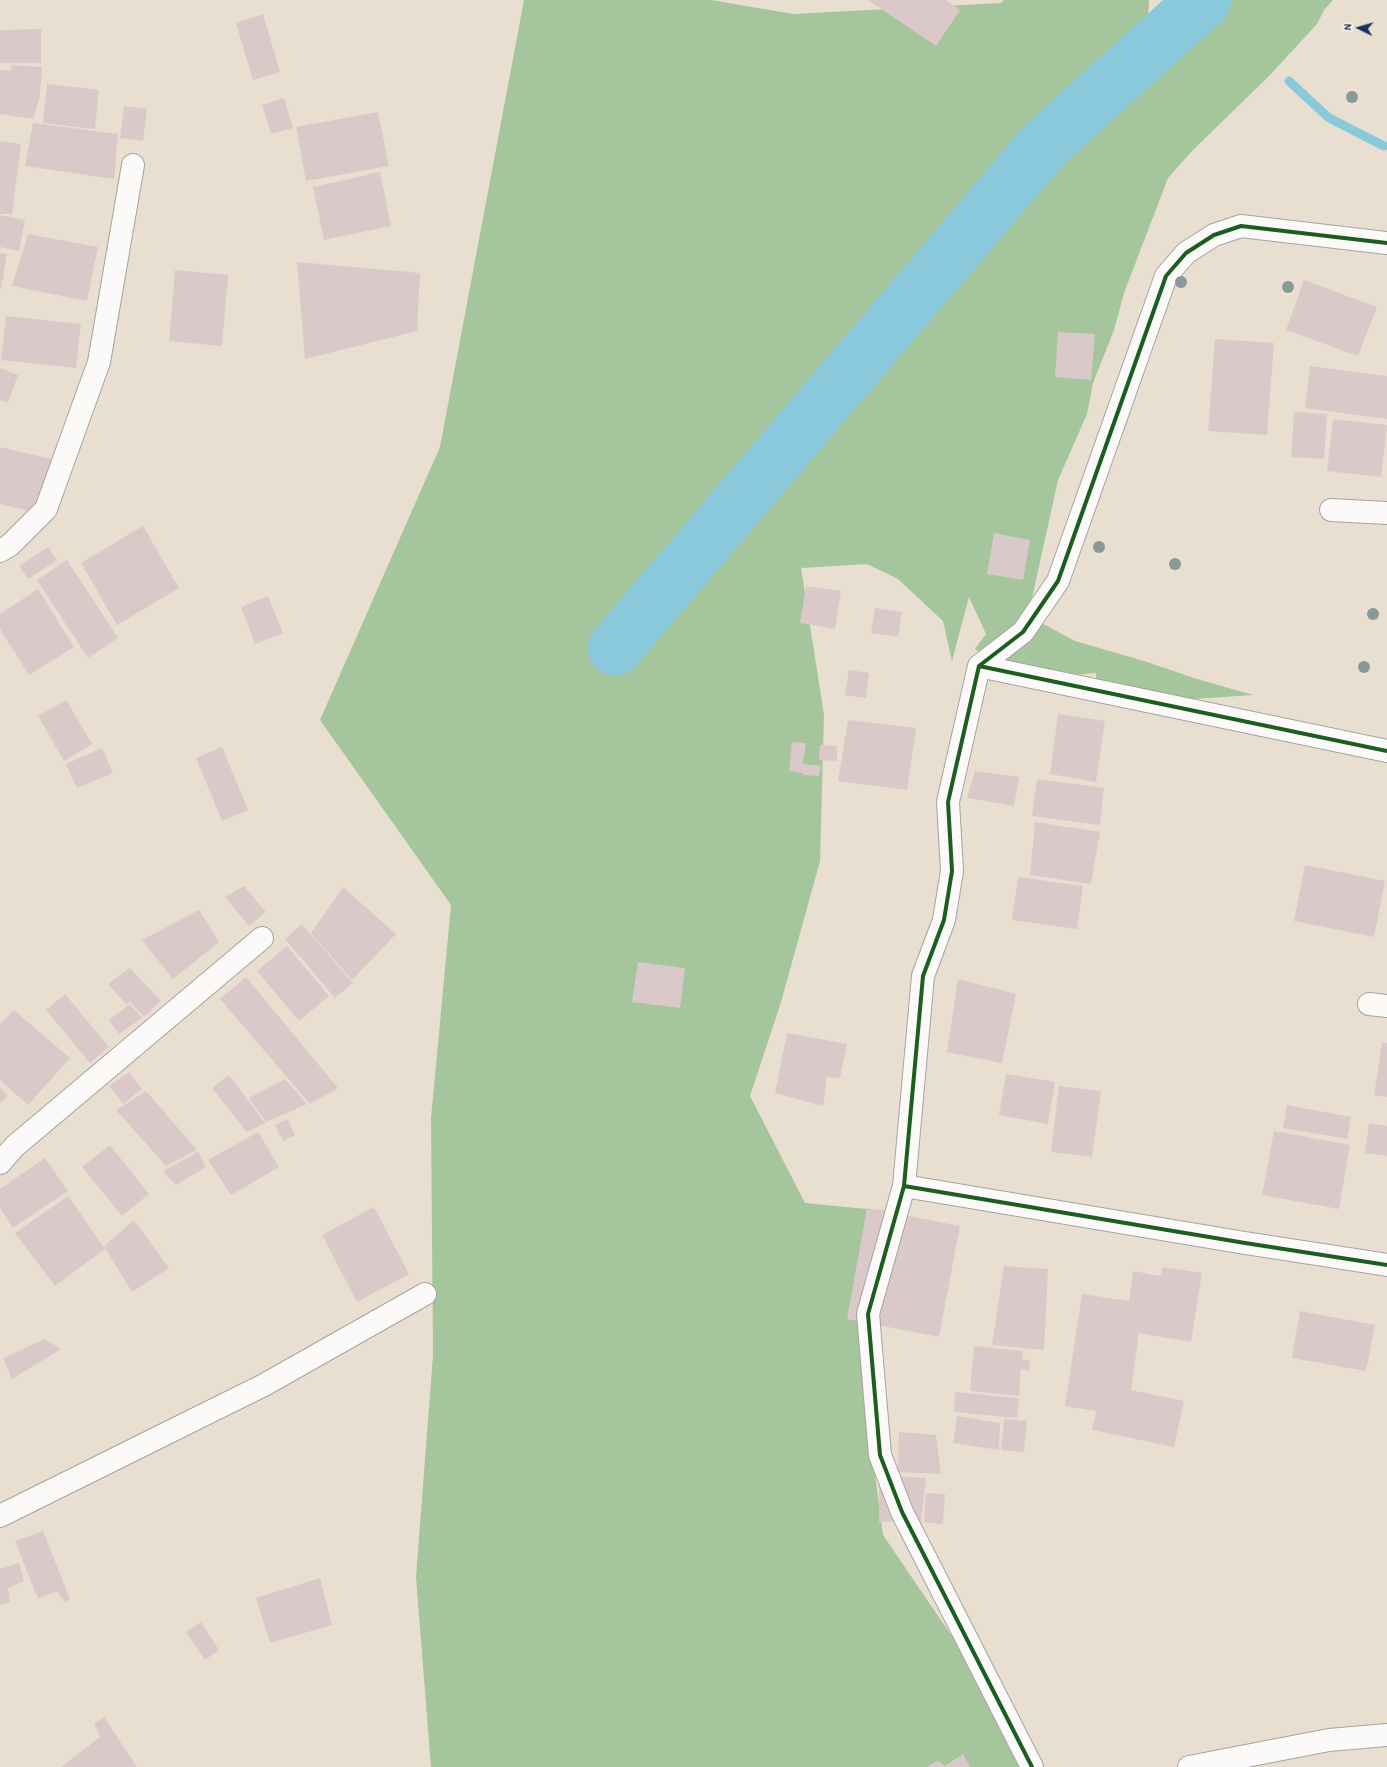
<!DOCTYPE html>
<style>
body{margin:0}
#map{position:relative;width:1387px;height:1767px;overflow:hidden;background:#e8dfd0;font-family:"Patrick Hand",sans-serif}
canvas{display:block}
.north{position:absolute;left:1339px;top:8px;width:40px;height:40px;-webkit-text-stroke:3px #fbf7ec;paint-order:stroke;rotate:275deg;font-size:11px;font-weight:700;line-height:16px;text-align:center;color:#1b2f5e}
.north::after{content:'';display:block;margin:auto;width:14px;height:18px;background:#1b2f5e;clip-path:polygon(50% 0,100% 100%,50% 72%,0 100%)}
</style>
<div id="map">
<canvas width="1387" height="1767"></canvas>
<div class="north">N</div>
</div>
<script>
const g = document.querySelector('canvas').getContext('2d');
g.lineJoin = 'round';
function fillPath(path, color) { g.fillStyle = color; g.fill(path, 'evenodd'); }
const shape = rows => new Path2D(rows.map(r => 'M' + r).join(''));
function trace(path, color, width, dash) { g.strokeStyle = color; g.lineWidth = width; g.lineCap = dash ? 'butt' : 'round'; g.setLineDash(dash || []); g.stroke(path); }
fillPath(shape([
 [524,0,711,0,793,14,1001,3,1004,0,1149,0,1148,20,1177,22,1226,0,1333,0,1324,10,1317,24,1269,76,1191,152,1168,178,1124,293,1114,330,1093,383,1087,414,1058,480,1030,607,1036,620,1075,641,1144,661,1197,679,1253,695,1193,699,1096,680,1096,673,1012,680,975,649,986,634,969,597,952,661,943,621,898,579,867,564,801,568,824,715,820,861,781,1002,750,1096,805,1203,887,1211,864,1392,883,1535,953,1638,1027,1767,431,1767,416,1577,433,1355,431,1118,451,905,320,720,440,447]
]), '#a5c59d');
trace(shape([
 [1289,81,1329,118,1384,146]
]), '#8ac9db', 9);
trace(shape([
 [615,648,1044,145,1204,0]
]), '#8ac9db', 55);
fillPath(shape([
 [868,0,946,0,960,10,936,46],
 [263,14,280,72,253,80,236,23],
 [41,29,41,63,0,63,0,30],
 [11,65,42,67,40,96,33,119,0,114,0,70,11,71],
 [47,84,99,90,95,129,43,123],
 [284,98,293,128,271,134,262,105],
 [124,106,147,109,143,141,120,138],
 [378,112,389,166,306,181,296,127],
 [33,123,118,134,114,179,25,166],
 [0,141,21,144,12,214,0,214],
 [380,172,391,226,324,240,313,187],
 [0,215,25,220,19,251,0,247],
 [28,234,98,247,87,301,12,286],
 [0,253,7,254,1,289,0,289],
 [297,262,420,273,417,331,305,359],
 [175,270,228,275,222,346,169,341],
 [1304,280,1377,307,1358,356,1286,330],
 [6,316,81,324,76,368,1,360],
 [1058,332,1095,334,1091,380,1055,377],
 [1215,339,1274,343,1267,435,1208,431],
 [1310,366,1387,376,1387,419,1305,408],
 [0,368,18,375,8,403,0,400],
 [1294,412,1327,414,1324,459,1291,457],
 [1333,419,1387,425,1381,477,1327,471],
 [0,447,55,460,42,514,0,504],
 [143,526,179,588,117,625,81,563],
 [994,533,1030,540,1023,580,987,574],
 [48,547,57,560,28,579,19,566],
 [67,560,118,638,88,658,37,580],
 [806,586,841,591,835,629,800,623],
 [38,589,74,647,29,675,0,629,0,614],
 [268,596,283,633,255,644,241,607],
 [875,608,902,612,898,637,871,633],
 [849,670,869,673,866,698,845,695],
 [66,700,92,744,64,761,38,716],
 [1058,714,1105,721,1096,782,1050,774],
 [848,720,916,728,907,790,838,781],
 [792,742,806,743,803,764,821,766,819,776,803,775,803,773,789,771],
 [820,745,837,746,837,761,819,760],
 [222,747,248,810,222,821,196,758],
 [102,748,113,773,77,788,66,764],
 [975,771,1019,777,1014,806,967,798],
 [1037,779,1104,788,1100,825,1032,816],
 [1035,822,1100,832,1091,884,1030,875],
 [1305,865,1385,881,1374,937,1294,921],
 [1018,877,1083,886,1077,929,1012,920],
 [244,886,266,912,249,926,225,897],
 [343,887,396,934,352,980,311,933],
 [199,910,219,942,173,979,142,940],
 [302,924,353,983,335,998,285,939],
 [287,946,329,996,299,1021,257,971],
 [638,962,685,968,680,1008,632,1002],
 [130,968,161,1001,144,1017,130,1002,126,1004,108,984],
 [246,977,338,1088,310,1104,220,999],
 [958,979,1016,994,1002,1063,947,1052],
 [65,994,109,1047,90,1063,46,1010],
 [130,1004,142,1018,119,1034,109,1020],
 [14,1010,70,1058,28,1105,0,1080,0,1024],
 [787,1033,847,1044,840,1078,827,1077,823,1106,775,1093],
 [1382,1042,1387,1043,1387,1097,1374,1095],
 [129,1072,142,1089,123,1104,109,1086],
 [1006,1074,1055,1082,1048,1124,999,1115],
 [229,1075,265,1123,247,1132,212,1088],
 [285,1079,307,1104,266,1122,249,1098],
 [1059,1086,1101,1091,1092,1157,1051,1152],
 [0,1087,8,1096,0,1103],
 [146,1091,197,1150,166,1166,116,1110],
 [1287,1105,1351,1117,1347,1139,1283,1128],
 [287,1119,295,1135,283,1141,275,1125],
 [1369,1123,1387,1126,1387,1156,1365,1153],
 [1274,1131,1350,1145,1339,1209,1262,1195],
 [258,1132,279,1167,231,1195,208,1160],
 [110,1145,149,1194,122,1216,82,1167],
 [198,1152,206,1167,176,1185,163,1171],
 [45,1158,68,1191,13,1228,0,1208,0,1189],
 [68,1196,105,1249,55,1286,15,1233],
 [374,1207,409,1274,357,1302,322,1235],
 [867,1208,960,1226,939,1337,847,1319],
 [134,1220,169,1268,132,1292,104,1246],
 [1004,1266,1048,1269,1044,1350,992,1345],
 [1163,1267,1202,1273,1191,1342,1139,1333,1131,1390,1184,1401,1174,1447,1092,1430,1096,1411,1065,1406,1082,1294,1129,1301,1133,1271,1161,1276],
 [1300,1311,1375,1325,1366,1371,1292,1358],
 [45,1339,61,1349,12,1379,3,1358],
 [974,1346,1023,1351,1022,1359,1030,1360,1029,1371,1021,1369,1019,1396,970,1391],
 [955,1392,1019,1398,1017,1418,954,1412],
 [957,1416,1000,1423,999,1450,953,1443],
 [1004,1419,1027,1421,1024,1452,1001,1450],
 [899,1432,936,1435,941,1474,898,1472],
 [879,1475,926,1478,921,1522,879,1522],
 [926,1493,945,1494,943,1524,924,1522],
 [43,1531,70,1599,65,1602,57,1591,38,1599,15,1541],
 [19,1563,24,1581,8,1588,10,1602,0,1605,0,1569],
 [320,1578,332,1625,270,1643,256,1598],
 [201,1622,219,1650,205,1660,186,1632],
 [104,1717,137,1767,61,1767,100,1737,94,1724],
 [963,1754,970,1767,927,1767,938,1761,945,1766]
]), '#dbc9ca');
const minor = shape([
 [1331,510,1387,513],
 [0,551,10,545,46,509,99,362,133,165],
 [979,666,1023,632,1058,581,1166,276,1186,253,1214,235,1241,226,1387,243],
 [1369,1004,1387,1006],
 [0,1163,15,1146,262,938],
 [904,1186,923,976,944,920,952,871,948,802,979,666,1387,751],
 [0,1516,264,1385,425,1294],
 [1032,1767,902,1512,880,1455,868,1314,904,1186,1245,1243,1387,1265],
 [1189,1767,1329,1740,1387,1735]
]);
trace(minor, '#a5a3a0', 24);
trace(minor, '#fcfaf8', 22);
trace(shape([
 [979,666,1023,632,1058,581,1166,276,1186,253,1214,235,1241,226,1387,243],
 [904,1186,923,976,944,920,952,871,948,802,979,666,1387,751],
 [1032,1767,902,1512,880,1455,868,1314,904,1186,1245,1243,1387,1265]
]), '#1b5e20', 4);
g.fillStyle = '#899898';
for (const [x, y] of [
 [1352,97],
 [1181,282],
 [1288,287],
 [1099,547],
 [1175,564],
 [1373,614],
 [1364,667]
]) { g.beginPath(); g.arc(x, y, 6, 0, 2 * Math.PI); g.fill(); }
</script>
